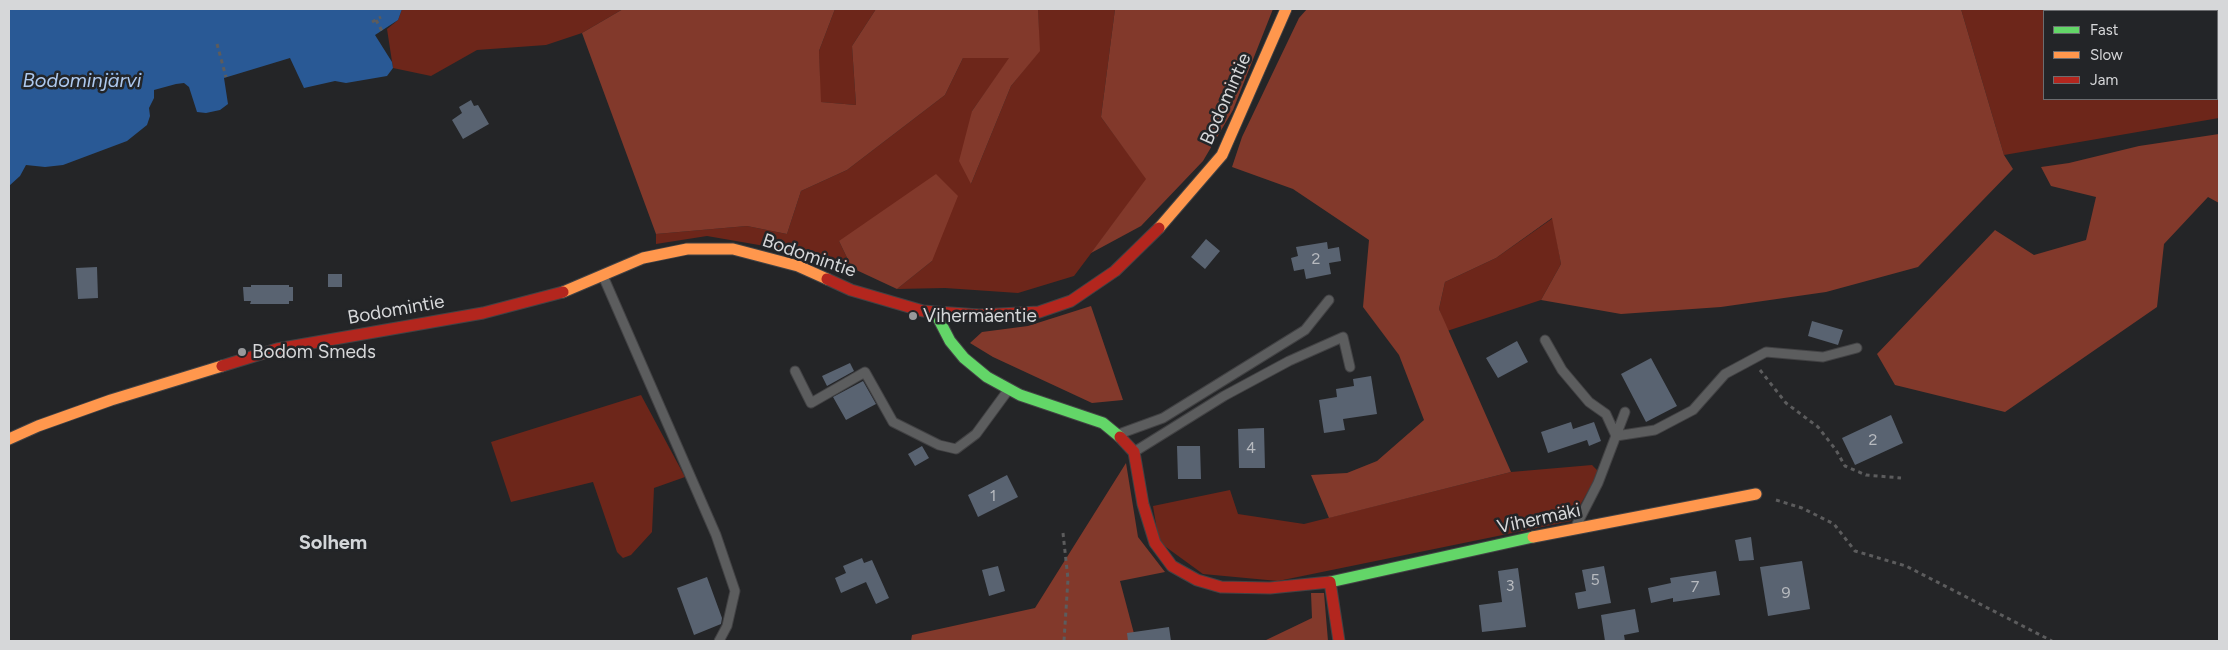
<!DOCTYPE html>
<meta charset="utf-8">
<style>
body{margin:0}
#map{position:relative;width:2228px;height:650px;overflow:hidden;background:#242527;font-family:Figtree,sans-serif}
canvas{display:block}
.frame{position:absolute;inset:0;border:10px solid #d6d7d9;pointer-events:none}
.legend{position:absolute;left:2043px;top:10px;width:175px;height:90px;box-sizing:border-box;background:#232528;border:1px solid #6b6c6f;margin:0;padding:6px 9px;list-style:none;font-size:15px;color:#d6d7d9}
.legend li{display:flex;align-items:center;gap:10px;height:25px}
.legend b{width:25px;border:1px solid #6b6c6f}
</style>
<div id="map">
<canvas width="2228" height="650"></canvas>
<div class="frame"></div>
<ul class="legend">
<li><b style="height:6px;background:#63d668"></b>Fast</li>
<li><b style="height:6px;background:#ff974d"></b>Slow</li>
<li><b style="height:6px;background:#b3261e"></b>Jam</li>
</ul>
</div>
<script>
const g = document.querySelector('canvas').getContext('2d');
g.lineJoin = 'round';
function fillPath(path, color) { g.fillStyle = color; g.fill(path, 'evenodd'); }
const shape = rows => new Path2D(rows.map(r => 'M' + r).join(''));
function trace(path, color, width, dash) { g.strokeStyle = color; g.lineWidth = width; g.lineCap = dash ? 'butt' : 'round'; g.setLineDash(dash || []); g.stroke(path); }
function label(font, color, halo, rows, align = 'center') {
  g.font = font + ' Figtree,sans-serif'; g.lineWidth = 5; g.setLineDash([]); g.textBaseline = 'middle'; g.strokeStyle = halo; g.fillStyle = color; for (const [text, x, y, turn = 0] of rows) {
    g.save(); g.translate(x, y); g.rotate((+turn || 0) * Math.PI / 180); g.textAlign = isNaN(turn) ? turn : align; if (halo) g.strokeText(text, 0, 0); g.fillText(text, 0, 0); g.restore();
  }
}
fillPath(shape([
 [402,9,623,9,582,33,546,45,477,50,431,76,393,68,387,29,398,20],
 [835,9,876,9,852,46,856,105,820,102,819,51],
 [1038,9,1115,9,1101,117,1147,179,1074,276,1018,293,945,288,897,289,932,261,839,241,852,268,782,249,707,236,656,244,656,234,747,226,787,234,801,191,847,170,945,95,963,58,1010,58,972,111,971,184,1011,86,1039,51],
 [1961,9,2219,9,2219,118,2004,155],
 [2044,11,2217,11,2217,99,2044,99],
 [1553,218,1561,264,1541,300,1447,331,1439,309,1445,282,1496,258],
 [641,395,685,477,654,488,652,532,631,555,623,558,617,552,593,482,511,502,491,442],
 [1592,465,1599,472,1571,521,1278,581,1203,574,1159,542,1153,506,1230,490,1238,514,1304,524,1511,472]
]), '#6d261a');
fillPath(shape([
 [623,9,835,9,819,51,821,102,856,105,852,46,876,9,1038,9,1040,51,1011,86,971,184,959,161,972,111,1009,58,963,58,945,95,847,170,801,191,787,234,747,226,656,234,582,33],
 [1115,9,1273,9,1233,110,1203,161,1141,226,1091,253,1146,179,1101,117],
 [1307,9,1961,9,2004,155,2013,169,1918,267,1826,292,1721,307,1621,314,1541,300,1561,264,1552,218,1496,258,1445,282,1439,309,1511,472,1329,518,1311,475,1347,473,1377,461,1424,420,1399,355,1363,307,1369,240,1293,189,1232,167,1242,137,1299,18],
 [2219,134,2219,203,2208,197,2164,244,2157,307,2005,412,1895,385,1877,354,1995,230,2034,255,2086,240,2096,197,2051,186,2041,167,2069,163,2139,146],
 [936,174,958,196,932,261,897,289,852,268,839,241],
 [1091,306,1123,400,1092,403,993,357,970,343,982,332,1028,326],
 [1126,463,1138,537,1165,572,1120,581,1136,641,911,641,912,635,1035,608],
 [1311,593,1324,593,1328,641,1264,641,1312,618]
]), '#82392b');
fillPath(shape([
 [9,9,402,9,398,20,375,35,392,62,393,68,387,76,346,83,335,81,304,88,290,58,224,78,228,104,220,110,206,113,197,112,189,87,184,83,176,84,154,90,154,98,149,108,150,116,147,125,127,141,63,165,45,167,26,165,20,176,9,186]
]), '#295995');
fillPath(shape([
 [471,100,474,106,478,105,489,124,463,139,452,120,462,113,459,107],
 [1206,239,1220,251,1205,269,1191,257],
 [1327,242,1328,249,1339,247,1341,261,1329,263,1331,274,1306,279,1304,269,1294,271,1291,258,1298,256,1296,247],
 [97,267,98,298,78,299,76,268],
 [328,274,342,274,342,287,328,287],
 [251,285,289,285,289,287,293,287,293,301,289,301,289,304,250,304,251,301,244,301,243,287,251,287],
 [1812,321,1843,330,1838,345,1808,336],
 [1517,341,1528,362,1498,378,1486,358],
 [1651,358,1677,406,1646,422,1621,374],
 [850,363,854,371,827,386,822,376],
 [1371,376,1377,414,1343,419,1345,430,1324,433,1319,400,1337,397,1336,389,1354,386,1353,379],
 [863,381,876,404,846,420,833,397],
 [1891,415,1903,443,1855,465,1842,438],
 [1571,422,1573,429,1594,422,1601,441,1589,446,1587,440,1548,453,1541,432],
 [1264,428,1265,468,1239,468,1238,429],
 [922,446,929,458,915,466,908,454],
 [1177,446,1200,446,1201,479,1178,479],
 [1007,475,1018,497,978,517,968,495],
 [1751,537,1754,560,1739,561,1735,540],
 [862,558,864,563,872,560,889,598,876,604,866,582,841,593,835,578,846,573,843,566],
 [1802,561,1810,609,1768,616,1760,567],
 [998,566,1005,591,989,596,982,570],
 [1604,566,1611,603,1578,609,1575,593,1586,591,1582,570],
 [1518,568,1526,627,1482,632,1479,605,1502,602,1498,571],
 [1716,571,1720,595,1673,602,1673,598,1651,603,1648,588,1671,583,1670,578],
 [707,577,722,618,721,624,694,635,677,588],
 [1635,609,1639,632,1624,635,1625,641,1605,641,1601,615],
 [1169,627,1171,641,1128,641,1127,633]
]), '#596371');
const lane = shape([
 [603,276,716,535,735,591,727,626,719,641],
 [1545,340,1562,370,1589,402,1606,414,1616,436,1655,430,1693,410,1725,374,1766,352,1823,357,1857,348],
 [795,371,811,403,865,372,893,422,939,445,956,449,976,434,1009,389],
 [1119,434,1163,418,1305,330,1329,300],
 [1134,452,1224,396,1289,361,1343,337,1350,367],
 [1577,524,1598,483,1625,412]
]);
const fast = shape([
 [935,312,950,341,964,358,987,377,1020,395,1103,423,1120,437],
 [1330,582,1533,537]
]);
const slow = shape([
 [1159,228,1222,155,1286,9],
 [563,292,643,258,687,249,733,249,798,266,827,279],
 [9,439,38,426,111,400,222,366],
 [1533,537,1756,494]
]);
const jam = shape([
 [827,279,851,290,923,311,979,315,1039,312,1071,301,1115,271,1159,228],
 [222,366,277,349,483,313,563,292],
 [1120,437,1134,452,1143,504,1155,543,1172,566,1197,580,1221,587,1270,588,1330,582,1339,641]
]);
trace(lane, '#424244', 11);
trace(fast, '#424244', 13);
trace(slow, '#424244', 13);
trace(jam, '#424244', 13);
trace(shape([
 [376,20,382,31],
 [372,22,381,17],
 [217,44,226,77],
 [1760,370,1786,403,1818,427,1836,450,1845,466,1866,475,1901,478],
 [1776,500,1802,508,1834,524,1855,551,1906,566,2052,641],
 [1063,533,1068,579,1064,641]
]), '#5c5c5d', 3, [4, 4]);
trace(lane, '#5c5d5e', 9);
trace(fast, '#63d668', 11);
trace(slow, '#ff974d', 11);
trace(jam, '#b3261e', 11);
for (const [x, y, r, color] of [
 [913,316,5,"#98999b"],
 [242,352,5,"#98999b"]
]) { const dot = new Path2D(); dot.arc(x, y, r, 0, 2 * Math.PI); g.fillStyle = color; g.fill(dot); trace(dot, '#232528', 2); }
label('16px', '#b7babf', null, [
 ["2",1316,259],
 ["2",1873,440],
 ["4",1251,448],
 ["1",993,496],
 ["5",1595,580],
 ["3",1510,586],
 ["7",1695,587],
 ["9",1786,593]
]);
label('19px', '#d6d7d9', '#232528', [
 ["Bodomintie",1226,99,-66],
 ["Bodomintie",809,256,19],
 ["Bodomintie",396,310,-10],
 ["Vihermäki",1539,519,-12]
]);
label('19px', '#d6d7d9', '#232528', [
 ["Vihermäentie",923,316],
 ["Bodom Smeds",252,352]
], 'left');
label('italic 20px', '#aec9ee', '#232528', [
 ["Bodominjärvi",82,81]
]);
label('bold 20px', '#d3d6d9', '#232528', [
 ["Solhem",333,543]
]);
</script>
